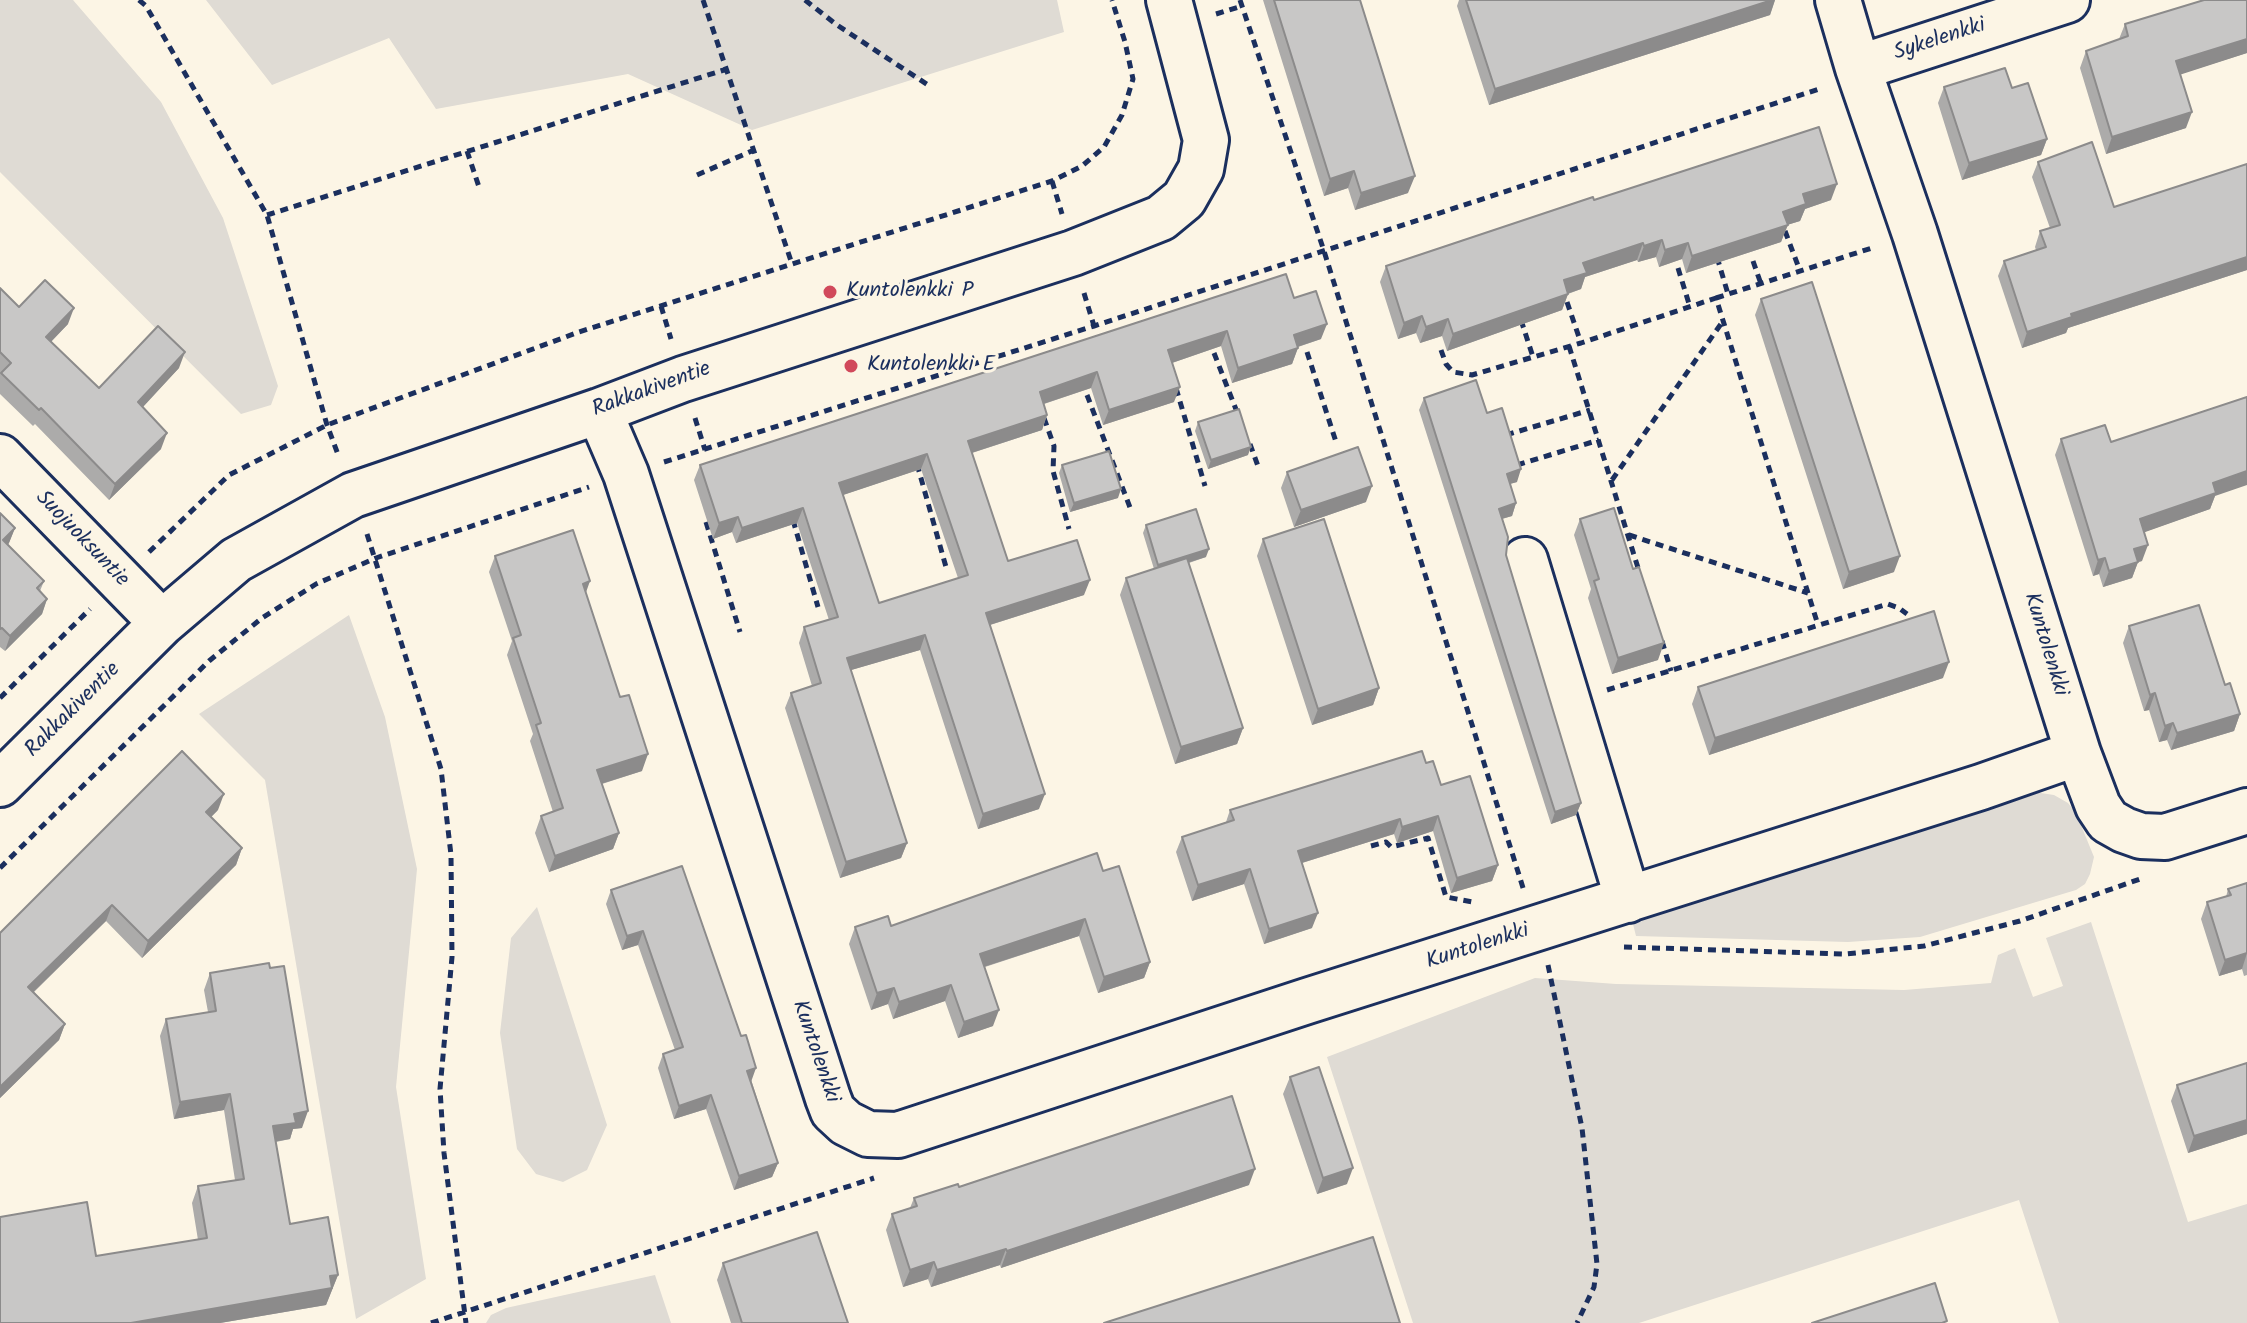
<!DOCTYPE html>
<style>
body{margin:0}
canvas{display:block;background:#fcf5e5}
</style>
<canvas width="2247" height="1323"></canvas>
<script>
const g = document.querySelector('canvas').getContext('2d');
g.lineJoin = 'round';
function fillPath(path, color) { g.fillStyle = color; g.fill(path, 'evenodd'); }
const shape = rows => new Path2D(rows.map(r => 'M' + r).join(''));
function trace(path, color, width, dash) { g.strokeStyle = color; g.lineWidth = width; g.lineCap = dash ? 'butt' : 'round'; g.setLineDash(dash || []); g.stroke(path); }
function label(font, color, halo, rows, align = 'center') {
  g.font = font + ' Kalam,sans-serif'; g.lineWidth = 6; g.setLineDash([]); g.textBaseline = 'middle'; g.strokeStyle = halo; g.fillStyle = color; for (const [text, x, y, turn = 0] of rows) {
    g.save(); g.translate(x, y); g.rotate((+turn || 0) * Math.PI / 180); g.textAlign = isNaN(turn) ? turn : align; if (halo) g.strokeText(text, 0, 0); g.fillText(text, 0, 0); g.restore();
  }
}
fillPath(shape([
 [0,0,73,0,161,102,223,218,278,386,271,405,241,414,0,172],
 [206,0,1057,0,1064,32,752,130,628,74,436,109,389,38,272,85],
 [349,615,385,717,417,869,396,1087,426,1279,356,1319,265,780,199,714],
 [2034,792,2054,795,2068,803,2076,813,2094,857,2090,874,2085,884,2076,890,1920,937,1848,942,1636,936,1632,920],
 [537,907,607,1125,587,1170,563,1182,536,1174,517,1149,500,1033,511,938],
 [2091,922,2188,1222,2247,1204,2247,1323,2059,1323,2019,1200,1639,1323,1413,1323,1327,1057,1535,978,1616,984,1904,990,1991,983,1998,955,2015,948,2033,997,2063,986,2046,938],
 [655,1275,671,1323,486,1323,491,1315,506,1308]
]), '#dfdbd4');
const minor = shape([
 [1858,68,2067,0],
 [599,411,626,474,828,1098,833,1111,846,1123,868,1134,898,1135,1307,1001,1981,787,2078,753,1915,234,1858,68,1838,0],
 [0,457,162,623],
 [1525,560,1628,900],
 [2078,753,2098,806,2108,821,2124,830,2141,836,2165,837,2247,811],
 [0,784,162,623,236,560,353,495,599,411,683,379,1073,253,1161,218,1184,199,1201,169,1206,140,1169,0]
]);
trace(minor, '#1b2f5e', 50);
trace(shape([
 [139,0,146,6,267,215,327,425,339,457],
 [703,0,792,264],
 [805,0,837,25,928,85],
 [1240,0,1324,251,1524,891],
 [1216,14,1242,6],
 [467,151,479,187],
 [697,175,754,150],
 [1052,181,1062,214],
 [267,215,727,69],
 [1785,231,1800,271],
 [1717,257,1728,294],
 [1753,261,1761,284],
 [1678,268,1690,307],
 [1084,293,1094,326],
 [1716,298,1875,247],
 [1567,302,1581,343],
 [661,306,671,339],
 [1521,320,1533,357],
 [1569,346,1639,571],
 [1441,350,1446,364,1453,372,1472,375,1581,343,1716,298,1818,625],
 [1307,352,1337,445],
 [1214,353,1237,412],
 [1176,388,1205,486],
 [1087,395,1131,510],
 [695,418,705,450],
 [1044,418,1054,446,1053,471,1069,529],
 [1506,435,1590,410],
 [1250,444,1259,469],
 [664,462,1094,326,1822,88],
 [917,464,946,567],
 [1517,465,1599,440],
 [1612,480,1723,321],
 [793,520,818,607],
 [706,522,740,632],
 [367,534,441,769,451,855,452,957,440,1089,444,1153,466,1323],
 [1629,535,1808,593],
 [149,552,229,475,327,425,579,332,1052,181,1082,166,1104,147,1122,115,1133,79,1125,42,1112,0],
 [1662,641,1671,671],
 [1607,690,1888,604,1899,608,1907,614],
 [0,698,90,609],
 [1371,846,1386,842,1391,847,1428,838,1446,897,1473,902],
 [0,868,209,661,262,618,316,584,376,558,589,487],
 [1624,947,1845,954,1924,946,2020,921,2140,879],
 [1548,965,1582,1128,1597,1264,1594,1287,1577,1323],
 [431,1323,874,1178]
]), '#1b2f5e', 5, [8, 6]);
trace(minor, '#fcf5e5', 44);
fillPath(shape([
 [1263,0,1360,0,1408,193,1355,210,1348,188,1324,196],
 [1459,0,1775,0,1770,15,1489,105,1457,6],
 [2247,0,2247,53,2180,74,2186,128,2106,154,2080,68,2086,51,2119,39,2125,24],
 [1944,87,2012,88,2047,139,2041,155,1962,180,1938,103],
 [2038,162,2114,207,2247,164,2247,270,2068,328,2066,333,2022,348,1998,276,2004,261,2036,250,2035,247,2040,231,2050,228,2032,177],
 [1594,200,1831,200,1805,209,1800,221,1787,225,1781,242,1686,273,1682,259,1659,267,1656,257,1638,262,1637,260,1585,277,1581,289,1568,294,1562,310,1447,351,1442,336,1420,343,1416,333,1398,339,1380,282,1386,266],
 [0,288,19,307,68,324,51,342,99,388,179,368,142,407,161,449,109,500,35,424,33,426,0,394],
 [1294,298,1321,339,1298,347,1292,364,1232,383,1221,346,1172,363,1174,402,1103,425,1091,388,1044,404,1047,415,1042,430,972,453,1008,561,1084,595,990,625,1039,809,978,829,920,650,851,670,907,843,901,858,840,878,785,708,791,693,812,686,799,643,804,627,829,620,797,523,736,543,732,532,713,539,694,480,700,465],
 [921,469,958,578,879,603,843,495],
 [1761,299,1894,572,1843,589,1755,315],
 [1424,398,1487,413,1517,482,1510,484,1516,503,1512,516,1502,519,1506,555,1581,803,1576,815,1551,824,1419,410],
 [1198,422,1248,455,1208,469,1195,431],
 [2061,439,2111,442,2215,496,2210,509,2144,532,2142,561,2138,562,2132,578,2103,587,2099,574,2093,576,2055,455],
 [1062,465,1118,498,1070,512,1059,473],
 [1287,472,1366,502,1294,527,1281,488],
 [0,513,15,528,8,545,44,581,40,591,47,599,42,614,5,651,0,647],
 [1580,519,1658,660,1612,674,1588,598,1591,589,1574,535],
 [1146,525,1206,557,1189,563,1243,728,1237,744,1175,764,1120,595,1126,578,1154,569,1143,533],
 [1263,539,1379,688,1373,705,1312,725,1257,556],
 [495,556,586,593,642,771,602,784,619,833,613,849,549,872,535,833,541,816,553,812,530,741,533,734,507,655,512,641,489,572],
 [2129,626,2225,685,2240,714,2234,731,2171,750,2167,740,2159,742,2149,710,2144,711,2123,643],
 [1943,678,1709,755,1692,704,1698,687],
 [1426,763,1498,865,1492,881,1451,893,1433,831,1397,843,1394,834,1302,863,1312,928,1264,944,1244,884,1192,901,1176,852,1182,837,1226,822,1230,810],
 [218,810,211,817,242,848,236,865,142,958,106,921,34,992,65,1024,59,1040,0,1098,0,933],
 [682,866,778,1163,772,1177,734,1190,706,1109,674,1119,658,1068,663,1054,675,1050,638,945,622,950,606,904,611,890],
 [1103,871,1150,962,1144,978,1098,993,1079,936,985,967,993,1026,958,1038,945,1001,893,1019,888,1004,871,1010,849,944,855,927,891,926],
 [2247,883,2247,975,2244,976,2242,969,2219,976,2201,919,2207,902,2226,897,2228,889],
 [210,973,302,1128,293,1129,290,1139,276,1142,290,1224,338,1275,326,1305,220,1323,0,1323,96,1256,198,1240,192,1203,198,1186,235,1180,224,1110,174,1119,160,1036,166,1019,208,1012,204,990],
 [2247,1063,2247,1134,2188,1153,2171,1101,2177,1085],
 [1290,1077,1347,1184,1317,1194,1283,1094],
 [1249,1185,1001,1268,1000,1265,931,1287,928,1279,903,1287,886,1230,892,1214,910,1208,914,1198,959,1187],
 [723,1263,848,1323,731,1323,717,1280]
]), '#acabaa');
fillPath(shape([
 [1772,0,1775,0,1770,15,1489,105,1495,89],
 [2247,39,2247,53,2170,78,2176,61],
 [2192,112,2186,128,2106,154,2112,137],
 [2047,139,2041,155,1962,180,1969,163],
 [1354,171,1348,188,1324,196,1330,179],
 [1415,176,1408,193,1355,210,1361,193],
 [1837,184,1831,200,1805,209,1800,221,1777,228,1783,212,1803,194],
 [1788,225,1781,242,1686,273,1692,256],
 [1662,240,1656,257,1638,262,1644,246],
 [1643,243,1637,260,1585,277,1581,289,1558,297,1564,280,1583,263],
 [1688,243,1682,259,1659,267,1665,250],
 [2247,257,2247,270,2068,328,2066,333,2022,348,2027,332,2071,314],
 [1568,294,1562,310,1447,351,1453,334],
 [74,308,68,324,40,353,46,337],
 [1422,316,1416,333,1398,339,1404,323],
 [1448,319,1442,336,1420,343,1426,327],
 [1327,324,1321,339,1288,350,1294,335],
 [1227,331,1221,346,1163,366,1168,350],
 [1298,348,1292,364,1232,383,1238,368],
 [185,352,179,368,132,419,138,402],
 [1097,372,1091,388,1034,407,1040,392],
 [1180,387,1174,402,1103,425,1109,410],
 [1047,415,1042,430,962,456,968,441],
 [167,433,161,449,109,500,115,484],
 [1251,447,1248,455,1208,469,1211,460],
 [927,454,921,469,834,498,839,483],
 [1521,469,1517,482,1502,486,1507,474],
 [2247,471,2247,485,2215,496,2210,509,2134,536,2140,519,2213,483],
 [1372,486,1366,502,1294,527,1301,510],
 [1121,489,1118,498,1070,512,1074,503],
 [1516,503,1512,516,1494,521,1499,509],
 [803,508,797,523,736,543,742,528],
 [738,517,732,532,713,539,719,523],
 [15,528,9,543,0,553,3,540],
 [2148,545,2142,561,2128,565,2134,549],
 [1209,549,1206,557,1155,573,1158,565],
 [1900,556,1894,572,1843,589,1849,572],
 [2105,558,2099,574,2093,576,2098,560],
 [2138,562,2132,578,2103,587,2109,571],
 [1090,580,1084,595,980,628,986,613],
 [590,581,584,598,583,584],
 [47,599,42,614,5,651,10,636],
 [925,635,920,650,841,673,847,658],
 [1664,643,1658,660,1612,674,1618,658],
 [1949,662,1943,678,1709,755,1715,738],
 [1379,688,1373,705,1312,725,1318,709],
 [2155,693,2149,710,2144,711,2150,695],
 [2240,714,2234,731,2171,750,2177,733],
 [2173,723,2167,740,2159,742,2165,726],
 [1243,728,1237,744,1175,764,1181,747],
 [648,754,642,771,591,787,597,770],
 [224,794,218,810,200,828,206,812],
 [1045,794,1039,809,978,829,983,814],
 [1581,803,1576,815,1551,824,1555,812],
 [1438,816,1433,831,1397,843,1402,827],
 [1400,819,1394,834,1292,866,1298,851],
 [619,833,613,849,549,872,555,856],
 [907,843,901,858,840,878,846,862],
 [242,848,236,865,142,958,148,941],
 [1498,865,1492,881,1451,893,1457,878],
 [1250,869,1244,884,1192,901,1198,885],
 [112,905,106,921,22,1003,28,987],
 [1318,913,1312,928,1264,944,1269,929],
 [1085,919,1079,936,974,970,980,954],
 [643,931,638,945,622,950,627,936],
 [2247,953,2242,969,2219,976,2225,960],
 [1150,962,1144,978,1098,993,1104,977],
 [951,985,945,1001,893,1019,899,1002],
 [894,988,888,1004,871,1010,877,993],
 [999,1010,993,1026,958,1038,964,1022],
 [65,1024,59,1040,0,1098,0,1087],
 [756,1068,751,1082,747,1071],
 [230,1094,224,1110,174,1119,180,1102],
 [711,1095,706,1109,674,1119,679,1106],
 [308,1111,302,1128,293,1129,290,1139,267,1143,273,1126,294,1114],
 [2247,1120,2247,1134,2188,1153,2194,1136],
 [778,1163,772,1177,734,1190,739,1176],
 [1353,1168,1347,1184,1317,1194,1323,1178],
 [1255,1169,1249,1185,1001,1268,1007,1251],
 [1006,1249,1000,1265,931,1287,937,1270],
 [934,1262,928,1279,903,1287,910,1270],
 [338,1275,326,1305,220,1323,131,1323]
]), '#8c8b8b');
const building = shape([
 [1274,0,1360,0,1415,176,1361,193,1354,171,1330,179,1274,0],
 [1466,0,1772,0,1495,89,1466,0],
 [2204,0,2247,0,2247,39,2176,61,2192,112,2112,137,2086,51,2128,36,2125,24,2204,0],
 [2005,68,2012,88,2028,83,2047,139,1969,163,1944,87,2005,68],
 [1819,127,1837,184,1803,194,1806,204,1783,212,1788,225,1692,256,1688,243,1665,250,1662,240,1644,246,1643,243,1583,263,1587,273,1564,280,1568,294,1453,334,1448,319,1426,327,1422,316,1404,323,1386,266,1593,197,1594,200,1819,127],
 [2092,142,2114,207,2247,164,2247,257,2071,314,2072,317,2027,332,2004,261,2046,247,2040,231,2060,225,2038,162,2092,142],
 [1286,274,1294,298,1316,291,1327,324,1294,335,1298,348,1238,368,1227,331,1168,350,1180,387,1109,410,1097,372,1040,392,1047,415,968,441,1008,561,1077,540,1090,580,986,613,1045,794,983,814,925,635,847,658,907,843,846,862,791,693,821,683,804,627,838,617,803,508,742,528,738,517,719,523,700,465,1286,274],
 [927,454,968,575,879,603,839,483,927,454],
 [45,280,74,308,46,337,99,388,158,326,185,352,138,402,167,433,115,484,41,408,39,410,1,373,11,363,0,352,0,288,19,307,45,280],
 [1812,282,1900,556,1849,572,1761,299,1812,282],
 [1476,380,1487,413,1502,408,1521,469,1507,474,1516,503,1499,509,1508,537,1506,555,1581,803,1555,812,1424,398,1476,380],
 [2247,397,2247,471,2213,483,2216,493,2140,519,2148,545,2134,549,2138,562,2109,571,2105,558,2098,560,2061,439,2105,425,2111,442,2247,397],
 [1239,409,1251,447,1211,460,1198,422,1239,409],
 [1358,447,1372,486,1301,510,1287,472,1358,447],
 [1109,451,1121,489,1074,503,1062,465,1109,451],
 [1614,508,1633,569,1639,567,1664,643,1618,658,1594,581,1599,579,1580,519,1614,508],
 [1196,509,1209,549,1158,565,1146,525,1196,509],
 [0,513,15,528,3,540,44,581,37,588,47,599,10,636,2,628,0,629,0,513],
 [1324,519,1379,688,1318,709,1263,539,1324,519],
 [573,530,590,581,583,584,620,697,629,695,648,754,597,770,619,833,555,856,541,816,563,808,536,725,541,723,513,638,521,635,495,556,573,530],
 [1187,558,1243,728,1181,747,1126,578,1187,558],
 [2199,605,2225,685,2230,683,2240,714,2177,733,2173,723,2165,726,2155,693,2150,695,2129,626,2199,605],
 [1934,611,1949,662,1715,738,1698,687,1934,611],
 [182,751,224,794,206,812,242,848,148,941,112,905,28,987,65,1024,0,1087,0,933,182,751],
 [1422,751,1426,763,1433,761,1441,785,1470,776,1498,865,1457,878,1438,816,1402,827,1400,819,1298,851,1318,913,1269,929,1250,869,1198,885,1182,837,1234,820,1230,810,1422,751],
 [1097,853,1103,871,1119,866,1150,962,1104,977,1085,919,980,954,999,1010,964,1022,951,985,899,1002,894,988,877,993,855,927,888,916,891,926,1097,853],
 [682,866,741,1036,746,1035,756,1068,747,1071,778,1163,739,1176,711,1095,679,1106,663,1054,683,1047,643,931,627,936,611,890,682,866],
 [2247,883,2247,953,2225,960,2207,902,2231,895,2228,889,2247,883],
 [269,963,270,968,284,966,308,1111,294,1114,296,1123,273,1126,290,1224,328,1217,338,1275,330,1276,332,1288,131,1323,0,1323,0,1217,87,1202,96,1256,207,1238,198,1186,244,1179,230,1094,180,1102,166,1019,216,1011,210,973,269,963],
 [2247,1063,2247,1120,2194,1136,2177,1085,2247,1063],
 [1319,1067,1353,1168,1323,1178,1290,1077,1319,1067],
 [1232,1096,1255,1169,1007,1251,1006,1249,937,1270,934,1262,910,1270,892,1214,917,1206,914,1198,958,1184,959,1187,1232,1096],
 [817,1232,848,1323,742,1323,723,1263,817,1232],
 [1373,1237,1400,1323,1104,1323,1373,1237],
 [1935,1283,1947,1321,1942,1323,1812,1323,1935,1283]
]);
fillPath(building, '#c8c7c6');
trace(building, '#8c8b8b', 2);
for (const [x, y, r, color] of [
 [830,292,8,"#d1495b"],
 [851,366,8,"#d1495b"]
]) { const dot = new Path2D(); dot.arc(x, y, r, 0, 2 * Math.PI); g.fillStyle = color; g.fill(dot); trace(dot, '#fcf5e5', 3); }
label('22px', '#1b2f5e', '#fcf5e5', [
 ["Sykelenkki",1940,41,-18],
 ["Rakkakiventie",652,391,-20],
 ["Suojuoksuntie",81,540,46],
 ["Kuntolenkki",2044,645,73],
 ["Rakkakiventie",74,711,-45],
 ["Kuntolenkki",1478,948,-18],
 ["Kuntolenkki",814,1052,71]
]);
label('22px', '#1b2f5e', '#fcf5e5', [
 ["Kuntolenkki P",846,292],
 ["Kuntolenkki E",867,366]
], 'left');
</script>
